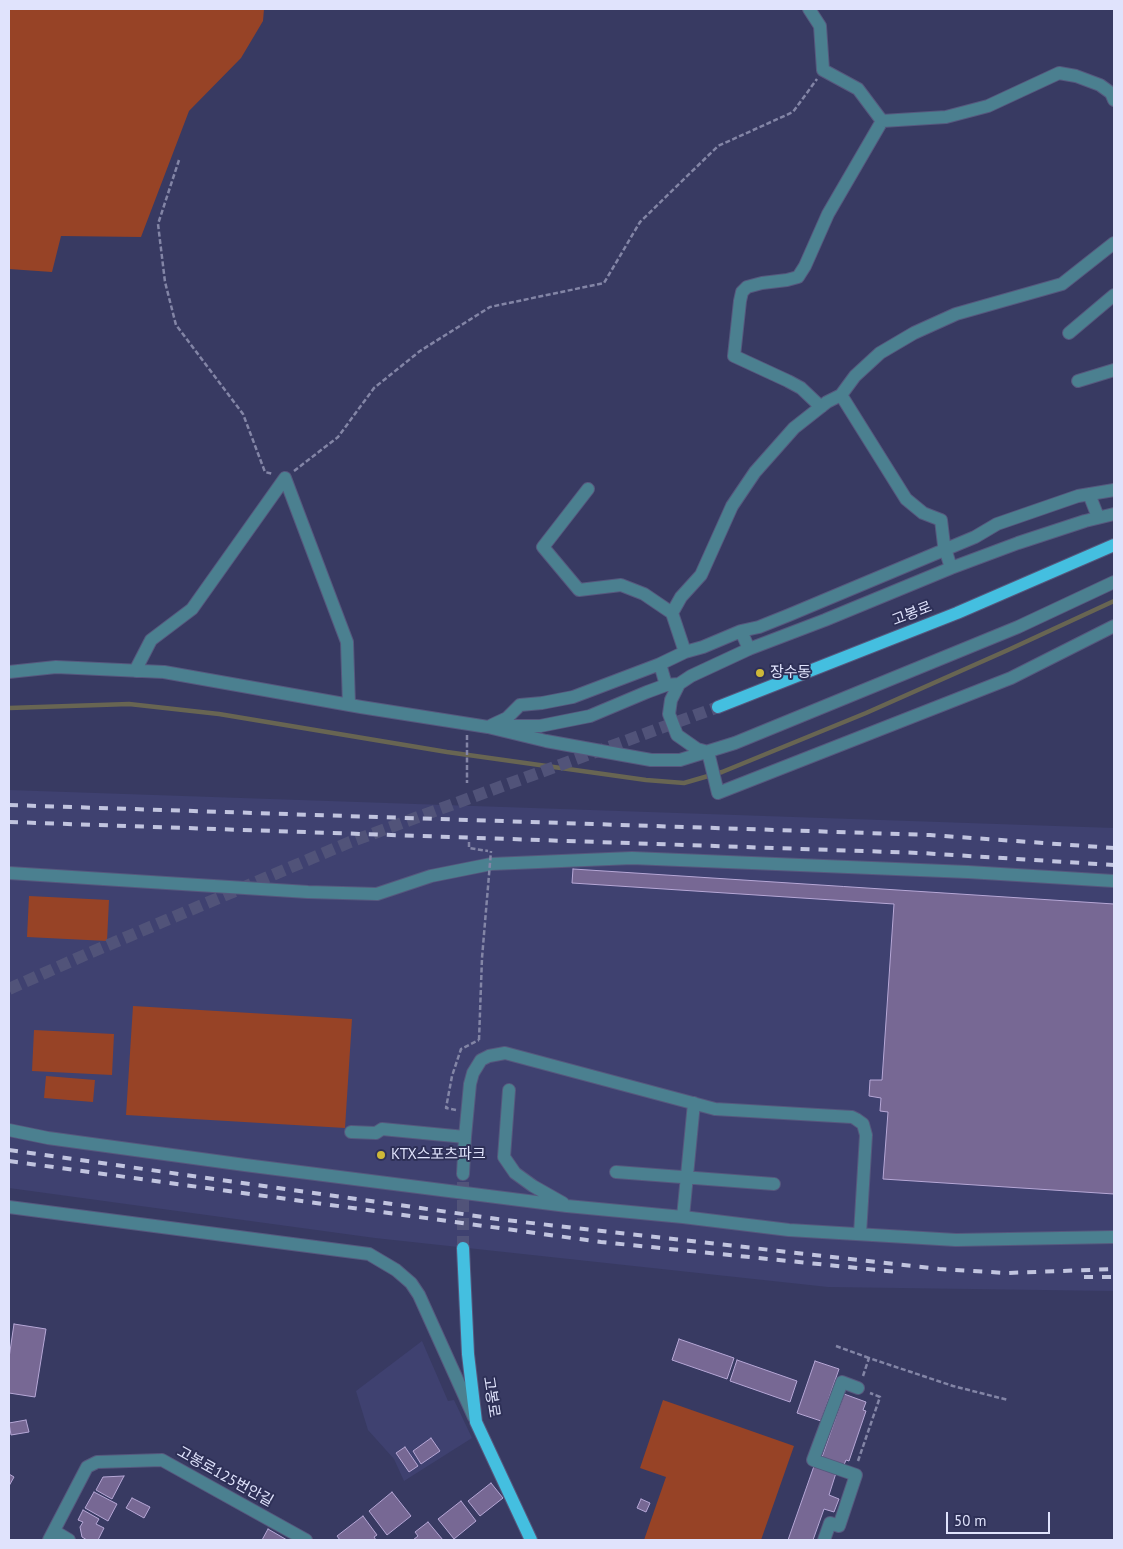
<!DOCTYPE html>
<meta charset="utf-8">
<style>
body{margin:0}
#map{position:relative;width:1123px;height:1549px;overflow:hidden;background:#383a62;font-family:"PT Sans",sans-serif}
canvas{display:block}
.frame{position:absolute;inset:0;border:10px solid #e0e3fc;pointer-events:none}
.scale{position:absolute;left:946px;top:1512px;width:104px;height:22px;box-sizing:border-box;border:2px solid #e0e3fc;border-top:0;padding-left:6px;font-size:15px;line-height:18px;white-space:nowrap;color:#e0e3fc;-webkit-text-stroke:4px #2e3057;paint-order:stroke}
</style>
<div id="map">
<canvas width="1123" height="1549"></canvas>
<div class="frame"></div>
<div class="scale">50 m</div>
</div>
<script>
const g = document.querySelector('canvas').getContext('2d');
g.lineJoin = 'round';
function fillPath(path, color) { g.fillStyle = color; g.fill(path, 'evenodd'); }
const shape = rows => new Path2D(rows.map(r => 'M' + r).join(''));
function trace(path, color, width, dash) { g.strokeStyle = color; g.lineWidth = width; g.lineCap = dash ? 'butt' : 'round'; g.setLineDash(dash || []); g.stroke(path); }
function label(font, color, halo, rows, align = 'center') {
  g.font = font + ' "PT Sans","Noto Sans KR",sans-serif'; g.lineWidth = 4; g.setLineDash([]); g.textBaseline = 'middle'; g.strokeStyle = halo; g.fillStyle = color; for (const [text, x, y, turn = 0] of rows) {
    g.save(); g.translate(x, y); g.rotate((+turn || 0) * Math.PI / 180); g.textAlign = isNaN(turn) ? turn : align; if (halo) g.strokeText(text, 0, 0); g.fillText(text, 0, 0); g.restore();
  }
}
fillPath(shape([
 [9,790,1114,828,1114,1291,828,1287,375,1238,9,1188],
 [422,1341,448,1401,454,1400,472,1438,404,1481,394,1459,368,1430,356,1391]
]), '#3f4170');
fillPath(shape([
 [9,9,264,9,263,21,241,58,189,111,141,237,61,236,52,272,9,269],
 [29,896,109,900,107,941,27,937],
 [133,1006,352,1019,345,1128,126,1115],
 [34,1030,114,1034,112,1075,32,1071],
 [46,1076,95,1080,93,1102,44,1098],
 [663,1400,794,1446,761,1540,644,1540,666,1477,640,1468]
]), '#974326');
trace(shape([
 [9,708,129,704,219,714,447,752,646,780,684,783,722,772,866,713,1008,650,1114,601]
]), '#686552', 4.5);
const building = shape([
 [573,869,1114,904,1114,1194,883,1179,888,1112,880,1111,881,1098,869,1096,870,1080,882,1080,894,904,572,883,573,869],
 [14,1324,46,1329,35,1397,9,1393,9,1358,14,1324],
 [679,1339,734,1358,727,1379,672,1360,679,1339],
 [737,1360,797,1381,790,1402,730,1381,737,1360],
 [815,1361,839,1369,821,1421,797,1413,815,1361],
 [844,1394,866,1402,863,1410,866,1411,849,1461,846,1460,844,1465,822,1457,844,1394],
 [26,1420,29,1432,11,1435,9,1423,26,1420],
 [431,1438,440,1451,421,1464,413,1451,431,1438],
 [405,1447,418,1466,409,1472,396,1453,405,1447],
 [814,1466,836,1473,829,1495,839,1499,834,1512,824,1509,813,1540,788,1540,814,1466],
 [9,1474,14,1477,9,1486,9,1474],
 [124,1476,112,1499,96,1490,103,1477,124,1476],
 [491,1483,503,1498,480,1516,468,1501,491,1483],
 [94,1492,117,1504,108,1521,85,1508,94,1492],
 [392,1492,411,1516,387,1535,369,1511,392,1492],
 [132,1498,150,1507,144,1518,126,1508,132,1498],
 [641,1499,650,1503,646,1512,637,1508,641,1499],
 [461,1501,476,1521,454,1539,438,1519,461,1501],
 [83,1510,99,1519,96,1524,104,1528,98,1540,87,1540,82,1537,80,1527,83,1522,78,1520,83,1510],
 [363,1516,377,1535,374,1537,376,1540,340,1540,337,1536,363,1516],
 [428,1522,443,1540,413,1540,418,1536,415,1532,428,1522],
 [268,1529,287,1540,262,1540,268,1529]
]);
fillPath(building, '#776894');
trace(building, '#b6a7d6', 1);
trace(shape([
 [463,1248,463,1174]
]), '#515379', 12, [12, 6]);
trace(shape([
 [9,989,87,954,350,842,718,707]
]), '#515379', 12, [12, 6]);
const minor = shape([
 [809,9,820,26,823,70,858,89,882,121],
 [1069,333,1114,295],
 [1078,381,1114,370],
 [841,395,906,499,923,513,941,520,944,545,951,568],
 [821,407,801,388,788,381,734,356,740,301,742,292,747,287,762,283,787,280,798,277,805,266,828,214,882,121,946,117,988,106,1059,73,1076,76,1100,85,1111,93,1114,100],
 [285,478,347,642,349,705],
 [588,489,543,547,579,590,621,585,644,594,672,613,685,652],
 [1089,494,1098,517],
 [672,613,681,597,701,575,732,506,755,472,794,428,827,402,841,395,855,376,880,353,914,333,956,314,1062,284,1114,243],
 [741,631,759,627,789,615,975,537,997,524,1078,496,1114,490],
 [135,671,151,640,192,609,285,478],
 [9,672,56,667,164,672,361,707,488,727,546,741,623,755,651,760,680,760,735,743,1018,627,1114,582],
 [679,684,671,700,669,714,677,735,697,749,708,752],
 [666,685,660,664,685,652,703,647,741,631,749,649],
 [492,725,507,718,520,705,542,703,573,697,660,664],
 [503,726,540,726,590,716,647,692,666,685,679,684,691,676,749,649,825,620,951,568,1018,543,1085,521,1114,514],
 [708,752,718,793,1011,678,1114,626],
 [9,873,308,892,377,894,431,876,491,864,632,858,968,872,1114,881],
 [509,1090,504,1157,515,1173,533,1186,563,1203],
 [9,1130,48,1138,245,1165,567,1206,683,1217,789,1230,956,1240,1114,1237],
 [351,1132,376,1133,382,1129,465,1137],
 [616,1172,774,1184],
 [463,1174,465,1137,470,1084,473,1073,481,1060,489,1056,505,1053,715,1109,852,1117,856,1119,863,1124,866,1135,860,1234],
 [9,1207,369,1254,396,1270,411,1283,419,1295,474,1417],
 [683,1217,694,1103],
 [54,1531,69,1540],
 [49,1540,87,1467,97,1462,162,1460,306,1540],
 [824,1540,830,1523,839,1526,856,1475,813,1460,842,1382,858,1388]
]);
const major = shape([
 [718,707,957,613,1114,545],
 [463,1248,468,1354,476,1422,531,1540]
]);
trace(minor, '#56587e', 14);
trace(major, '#56587e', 14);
trace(shape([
 [179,160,158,224,165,282,176,325,243,414,265,472,273,474],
 [294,471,338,437,374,388,420,351,490,307,604,283,640,222,718,146,793,112,817,79],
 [467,735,467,783],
 [469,842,469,848,488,851],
 [456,1110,446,1108,452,1076,461,1049,479,1040],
 [836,1346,869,1358],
 [863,1376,869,1358,953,1386,1008,1400],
 [858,1461,880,1397,870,1393]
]), '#8385a6', 2.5, [5, 2.5]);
trace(minor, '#4b8090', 12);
trace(major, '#44bfe0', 12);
trace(shape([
 [9,805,930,835,1114,848],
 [9,822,921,853,1114,865],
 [9,1150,505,1220,939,1269,1006,1273,1114,1269],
 [9,1161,601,1242,897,1272],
 [1084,1277,1114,1277]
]), '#c1c4df', 4, [9, 9]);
trace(shape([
 [479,1040,482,958,491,851]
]), '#8385a6', 2.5, [5, 2.5]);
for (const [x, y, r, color] of [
 [760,673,5,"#ceb838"],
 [381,1155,5,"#ceb838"]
]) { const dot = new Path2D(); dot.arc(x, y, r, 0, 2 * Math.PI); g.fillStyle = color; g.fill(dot); trace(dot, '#2e3057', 2); }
label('15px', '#e0e3fc', '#2e3057', [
 ["고봉로",912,614,-21],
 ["고봉로",491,1397,81],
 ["고봉로125번안길",225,1477,29]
]);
label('15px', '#e0e3fc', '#2e3057', [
 ["장수동",770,673],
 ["KTX스포츠파크",391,1155]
], 'left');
</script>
